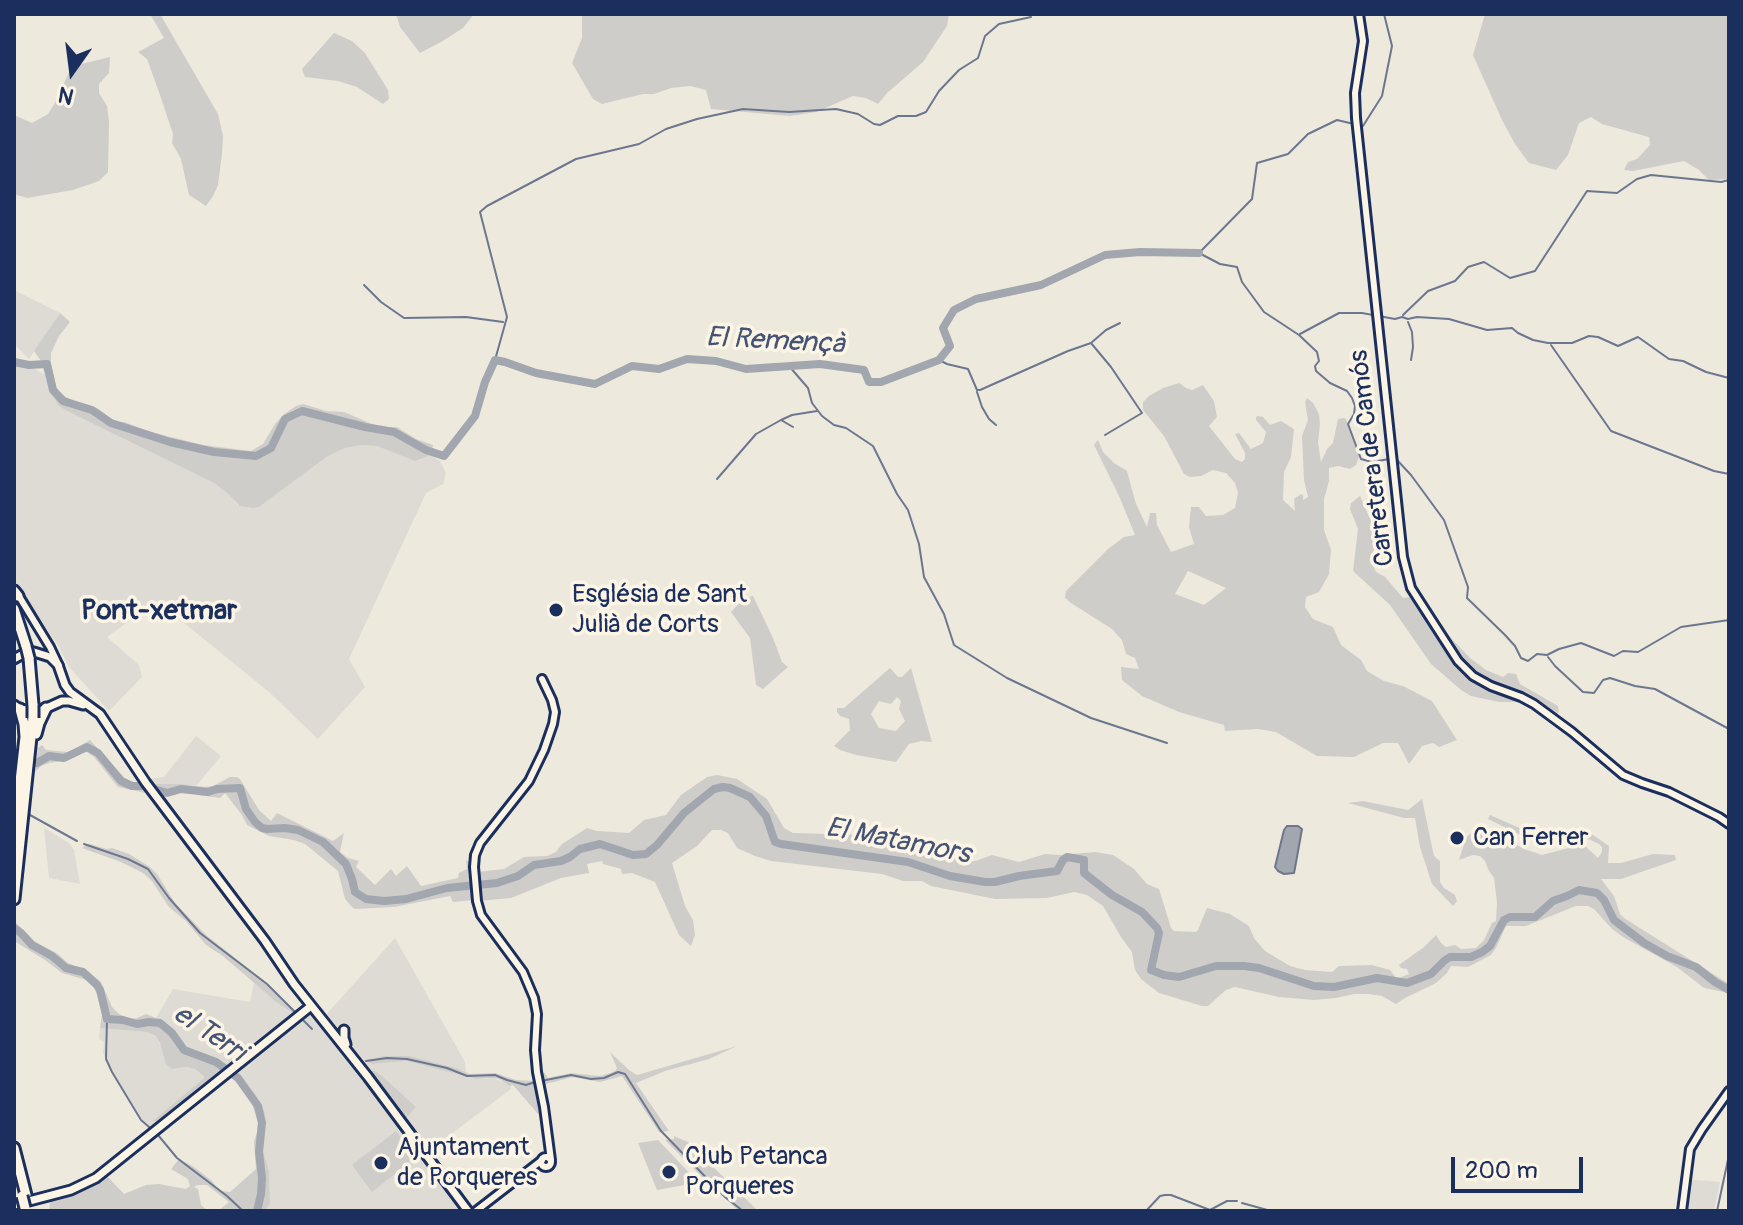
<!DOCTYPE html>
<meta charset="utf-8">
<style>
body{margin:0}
#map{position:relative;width:1743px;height:1225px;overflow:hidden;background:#eee9dd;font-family:Pangolin,sans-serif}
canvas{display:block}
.frame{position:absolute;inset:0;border:16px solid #1b2f5e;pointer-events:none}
.north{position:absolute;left:32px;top:32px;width:80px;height:80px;-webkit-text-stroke:6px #fcf5e5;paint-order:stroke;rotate:194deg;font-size:22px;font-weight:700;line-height:32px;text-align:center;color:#1b2f5e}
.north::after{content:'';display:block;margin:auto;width:28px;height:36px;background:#1b2f5e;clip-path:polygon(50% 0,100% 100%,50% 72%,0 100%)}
.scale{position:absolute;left:1451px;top:1157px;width:132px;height:36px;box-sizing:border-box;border:4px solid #1b2f5e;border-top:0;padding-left:10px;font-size:24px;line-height:28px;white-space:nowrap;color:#1b2f5e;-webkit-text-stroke:6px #fcf5e5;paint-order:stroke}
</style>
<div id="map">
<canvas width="1743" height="1225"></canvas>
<div class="frame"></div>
<div class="north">N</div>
<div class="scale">200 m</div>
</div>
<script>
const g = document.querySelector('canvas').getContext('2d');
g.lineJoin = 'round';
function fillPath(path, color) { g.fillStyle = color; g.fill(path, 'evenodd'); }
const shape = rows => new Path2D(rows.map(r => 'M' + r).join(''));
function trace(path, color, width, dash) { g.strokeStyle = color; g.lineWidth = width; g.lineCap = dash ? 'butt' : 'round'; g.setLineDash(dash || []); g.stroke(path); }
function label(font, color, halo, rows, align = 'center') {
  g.font = font + ' Pangolin,sans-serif'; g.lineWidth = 7; g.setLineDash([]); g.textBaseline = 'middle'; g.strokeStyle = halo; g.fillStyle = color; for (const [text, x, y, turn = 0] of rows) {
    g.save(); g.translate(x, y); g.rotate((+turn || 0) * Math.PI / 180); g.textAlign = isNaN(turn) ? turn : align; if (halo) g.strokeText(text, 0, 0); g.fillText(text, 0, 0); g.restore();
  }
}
fillPath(shape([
 [14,290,60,313,29,359,14,344],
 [14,366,35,369,45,375,48,387,67,411,214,483,226,492,238,505,253,508,259,507,328,456,345,448,362,445,377,446,390,450,412,460,431,455,440,461,446,473,443,484,426,493,349,659,365,687,318,739,269,692,157,601,107,637,139,665,142,677,109,711,69,667,58,645,14,583],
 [196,736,221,756,197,785,151,784,147,779,164,777],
 [44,828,69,843,74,850,80,884,49,878],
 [395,938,465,1062,466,1072,456,1068,410,1056,368,1060,360,1058,361,1061,373,1064,406,1061,468,1077,486,1079,493,1078,511,1085,511,1089,426,1153,468,1211,265,1211,270,1203,269,1171,263,1151,263,1138,266,1124,255,1094,213,1057,196,1054,182,1046,175,1031,156,1018,173,989,250,1002,254,983,297,1018,314,1004,324,1017],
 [100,1028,146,1032,156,1036,172,1069,187,1067,195,1069,204,1078,154,1121,160,1122,154,1130,145,1124,112,1071,103,1053,104,1042,99,1039],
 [1685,1179,1720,1182,1714,1211,1682,1211]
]), '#dedbd4');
fillPath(shape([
 [150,14,160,14,218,114,223,136,222,154,218,185,213,196,206,206,189,195,181,159,172,143,173,134,160,95,147,59,138,52,164,38],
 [396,14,474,14,463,28,441,42,420,53,400,27],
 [582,14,949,14,947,26,923,62,887,93,878,104,866,98,853,96,816,112,790,116,711,109,706,90,690,86,671,88,654,94,643,94,602,104,593,99,572,63,582,38],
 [1485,14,1504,14,1505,16,1508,14,1729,14,1729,179,1709,180,1699,170,1684,161,1633,171,1624,170,1628,162,1637,159,1650,145,1649,137,1602,124,1591,117,1579,123,1568,155,1556,170,1529,163,1515,144,1502,120,1473,55],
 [334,33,352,41,365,53,388,90,389,99,383,104,357,87,338,81,305,77,302,69],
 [110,57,109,73,99,84,99,93,107,106,109,122,108,172,99,181,73,190,27,198,14,194,14,115,32,123,48,114,55,103,69,72,73,66],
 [60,313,70,322,59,336,51,353,51,365,57,390,66,397,85,406,97,408,116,422,124,422,151,432,203,445,251,451,263,444,275,424,283,415,296,406,303,404,326,411,344,412,379,427,397,427,416,439,433,445,431,455,415,461,377,446,362,445,345,448,328,456,259,507,253,508,240,506,226,492,214,483,67,411,58,405,48,387,41,361,34,351],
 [1179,383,1186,388,1192,390,1203,385,1214,401,1217,417,1209,426,1235,459,1242,462,1245,459,1245,453,1235,434,1239,433,1251,449,1263,443,1266,432,1256,420,1256,417,1258,416,1263,417,1270,425,1281,421,1294,429,1291,457,1284,472,1283,500,1295,511,1294,499,1301,494,1303,495,1303,500,1308,497,1304,480,1302,436,1308,420,1305,402,1307,398,1313,403,1319,414,1320,424,1318,442,1321,462,1327,449,1333,443,1338,419,1345,418,1350,427,1359,457,1356,465,1350,469,1338,466,1329,468,1329,481,1324,499,1324,530,1331,550,1329,574,1319,592,1306,597,1305,607,1313,619,1333,627,1341,645,1361,660,1367,671,1384,681,1403,686,1432,701,1457,740,1439,747,1433,743,1422,746,1409,764,1398,743,1383,743,1354,757,1317,756,1276,732,1258,729,1225,731,1224,725,1179,712,1142,696,1122,680,1121,667,1139,669,1135,658,1126,654,1122,640,1112,629,1071,603,1065,598,1066,591,1108,549,1124,537,1135,535,1119,496,1094,445,1098,440,1103,452,1114,463,1127,471,1136,504,1147,527,1150,513,1156,513,1157,525,1171,552,1194,544,1189,527,1191,507,1199,507,1206,516,1223,515,1235,508,1238,493,1235,483,1226,473,1213,470,1201,476,1190,477,1184,474,1164,436,1143,410,1143,402,1149,396,1163,388],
 [1188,571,1226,588,1204,605,1175,594],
 [1360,496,1371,521,1375,546,1371,561,1376,572,1385,577,1403,598,1410,597,1435,616,1451,638,1470,658,1486,670,1503,677,1508,673,1516,674,1520,684,1558,706,1559,712,1551,720,1534,708,1518,702,1499,702,1471,696,1461,690,1431,664,1390,605,1353,571,1358,529,1350,509,1351,503],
 [753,596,773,638,782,662,788,667,763,689,756,685,750,638,731,612,744,598],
 [890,668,898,677,902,677,911,668,932,742,921,741,909,744,896,762,856,755,840,750,834,746,850,730,849,719,840,716,837,712,837,708,844,708],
 [897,697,901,701,899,709,905,721,896,731,879,728,871,714,879,701,891,704],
 [90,740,125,778,132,782,142,782,150,794,118,787,94,757,87,752,82,753,69,760,49,763,41,766,35,772,38,748,42,745,46,750,69,752],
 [717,775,737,779,767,799,784,828,793,833,867,835,887,845,970,861,976,861,992,855,1019,862,1045,854,1060,855,1095,852,1113,855,1134,869,1147,884,1159,889,1171,928,1174,931,1196,932,1198,930,1207,908,1230,914,1249,926,1254,938,1265,951,1290,966,1305,970,1332,972,1339,966,1372,965,1390,970,1397,979,1409,974,1407,969,1401,968,1399,965,1424,947,1436,935,1441,943,1446,947,1455,945,1461,949,1476,948,1484,940,1492,923,1496,921,1497,903,1494,878,1489,871,1485,861,1480,856,1473,855,1459,860,1466,838,1476,828,1507,839,1524,849,1542,855,1580,845,1585,846,1598,858,1602,852,1602,847,1599,844,1582,836,1573,835,1554,839,1549,847,1545,847,1488,819,1490,815,1542,838,1580,831,1593,835,1609,846,1608,863,1621,863,1653,854,1675,855,1676,860,1621,879,1601,879,1614,896,1620,914,1624,918,1729,984,1729,993,1704,988,1677,967,1623,937,1611,928,1594,909,1588,906,1576,906,1526,926,1506,926,1496,948,1491,955,1468,967,1451,966,1447,973,1436,983,1405,998,1396,1004,1382,996,1369,994,1354,994,1336,998,1314,1000,1279,997,1235,987,1226,990,1208,1006,1202,1006,1159,993,1141,979,1135,970,1132,952,1121,937,1103,906,1087,895,1074,892,1047,898,995,899,931,886,922,881,903,881,882,874,771,861,755,856,737,848,728,833,721,830,712,830,697,846,672,863,685,906,693,920,695,935,691,946,679,935,655,882,632,873,622,874,621,869,603,864,602,861,587,864,589,873,561,878,511,898,479,901,477,872,504,869,524,857,547,856,556,852,562,844,587,828,597,831,629,833,644,820,666,815,681,795,707,777],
 [230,777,237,777,240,779,259,810,271,821,277,813,333,841,344,833,340,852,348,858,359,861,356,867,375,885,391,869,396,876,407,866,421,886,458,878,459,873,467,869,466,860,471,863,474,900,453,902,450,896,394,907,355,909,352,907,345,899,338,871,305,844,294,840,269,836,247,825,242,815,225,793,220,798,198,795,189,791,160,796,151,784,181,784,205,787,213,786],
 [1422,799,1434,856,1440,861,1440,882,1444,888,1455,895,1457,901,1453,906,1432,884,1420,847,1415,818,1404,818,1348,803,1363,801,1408,810],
 [89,844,107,849,112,848,129,854,150,867,157,874,175,903,207,936,263,980,297,1013,295,1015,275,1001,223,956,206,945,186,921,169,907,152,881,143,873,121,862,82,848],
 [14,921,34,941,58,954,68,963,89,972,101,982,112,1007,119,1014,130,1019,137,1018,146,1014,156,1018,175,1031,185,1048,196,1054,216,1058,230,1067,160,1122,153,1121,204,1078,203,1076,195,1069,187,1067,172,1069,166,1064,160,1043,156,1036,146,1032,100,1028,102,1014,99,997,90,981,62,973,45,960,14,941],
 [737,1046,709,1059,665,1071,636,1083,669,1131,659,1132,622,1076,600,1082,573,1077,542,1085,541,1073,545,1073,548,1078,571,1073,600,1076,611,1073,616,1070,617,1068,610,1052,629,1070,637,1075],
 [384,1056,410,1056,456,1068,470,1074,495,1073,516,1080,535,1081,542,1113,538,1114,513,1085,510,1086,499,1079,493,1078,476,1079,406,1061,373,1064,358,1059,368,1060],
 [367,1070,375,1071,383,1077,416,1107,406,1118,425,1143,423,1145],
 [235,1071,255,1094,265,1113,263,1151,269,1171,270,1204,265,1211,238,1210,218,1211,229,1202,207,1185,197,1185,194,1187,198,1189,201,1205,208,1211,59,1211,56,1209,49,1211,50,1201,71,1195,94,1185,107,1176,124,1194,146,1185,159,1184,186,1189,190,1186,188,1179,171,1169,179,1159,194,1167,212,1181,217,1188,222,1191,230,1192,256,1169,254,1142,257,1132,258,1122,251,1101,230,1074],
 [396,1131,416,1157,372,1192,352,1165],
 [674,1136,688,1142,758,1211,739,1211,710,1185,665,1140,674,1139],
 [658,1140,697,1181,696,1183,657,1190,638,1143]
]), '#cfcdca');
const water = shape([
 [1287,826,1298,826,1302,829,1295,868,1294,873,1284,874,1278,871,1275,867,1284,830,1287,826]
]);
fillPath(water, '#a2a7af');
trace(water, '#6c778f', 2);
trace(shape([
 [1354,124,1337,120,1308,134,1288,154,1257,163,1252,199,1199,253,1220,264,1237,267,1242,282,1264,312,1299,335,1317,352,1319,361,1315,366,1316,371,1330,383,1347,391,1352,398,1355,406,1354,414,1348,424,1361,459,1372,462,1389,459],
 [1360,126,1363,126,1382,96,1392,46,1384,14],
 [364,285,381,302,404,318,466,317,503,322],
 [1403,315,1428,291,1455,281,1468,267,1484,262,1510,278,1535,271,1587,191,1617,193,1637,179,1651,175,1721,182,1729,180],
 [1408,322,1412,332,1413,347,1411,360],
 [1300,334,1339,313,1362,313,1395,319,1402,317,1408,319,1417,317,1449,319,1487,330,1512,328,1518,333,1533,340,1548,343,1572,343,1589,336,1598,337,1618,346,1638,337,1669,359,1683,361,1706,372,1729,378],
 [1091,343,1111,367,1142,413,1105,435],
 [1551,345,1611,431,1714,471,1729,474],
 [495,360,507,317,480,212,487,206,576,159,639,144,666,129,697,119,743,109,789,112,836,109,858,114,874,124,880,125,898,116,916,116,926,112,939,91,959,70,978,58,985,36,999,24,1031,17],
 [939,360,947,364,968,369,977,390,980,390,1068,351,1091,343,1106,330,1120,323],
 [789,366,808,388,812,403,822,416,834,425,846,428,873,446,897,494,908,510,919,544,924,577,944,614,954,645,1007,678,1091,718,1167,743],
 [977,392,982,407,989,419,996,425],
 [781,420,793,427],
 [1397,460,1411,475,1444,520,1468,587,1467,598,1505,635,1515,646,1521,658,1528,661,1537,654,1547,655,1559,649,1581,643,1614,656,1623,651,1638,652,1681,627,1729,620],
 [717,479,756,434,781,420,792,415,817,411],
 [1548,657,1555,666,1583,692,1594,693,1603,680,1610,678,1635,686,1655,689,1729,729],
 [30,815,77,841],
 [84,844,128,859,148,869,169,898,200,933,267,984,312,1029],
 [107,1019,106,1059,112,1072,141,1120,158,1135,177,1158,227,1196,243,1211],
 [366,1061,387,1058,407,1059,447,1068,467,1076,495,1075,507,1080,526,1085,535,1082],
 [541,1081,571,1075,591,1079,604,1078,618,1072,625,1074,661,1131,725,1197,743,1211],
 [1242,1203,1271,1211],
 [1146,1211,1160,1196,1165,1195,1171,1195,1210,1210,1227,1201,1237,1201],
 [1292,1211,1298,1211],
 [1717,1211,1729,1155]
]), '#6c778f', 2);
trace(shape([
 [14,362,29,365,47,364,53,390,63,401,92,410,111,423,170,442,214,452,256,456,271,448,285,419,302,411,365,427,394,432,426,450,444,456,475,416,485,382,495,360,505,362,536,373,595,384,632,366,659,369,687,359,716,361,746,369,820,364,864,370,869,382,881,382,939,360,950,346,943,328,954,310,976,299,1041,285,1105,255,1140,252,1199,253],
 [37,763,49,756,64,758,87,747,98,753,121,781,132,786,145,786,167,793,181,789,208,792,217,789,240,788,246,809,255,822,262,828,267,829,285,828,298,830,323,842,346,864,352,879,355,892,366,899,384,901,406,899,447,888,497,883,518,876,534,865,561,861,570,857,580,849,600,844,633,855,646,854,657,845,684,813,714,789,723,787,730,788,750,797,766,816,775,842,781,844,908,862,950,876,985,882,995,882,1019,876,1057,871,1063,860,1067,857,1084,860,1084,873,1112,895,1142,912,1157,928,1159,933,1151,970,1164,975,1179,977,1216,966,1244,966,1259,968,1314,986,1334,987,1377,978,1407,983,1431,974,1444,961,1450,957,1471,957,1482,952,1490,946,1504,920,1510,917,1535,917,1553,901,1567,896,1579,890,1597,893,1604,900,1614,920,1644,943,1667,956,1696,967,1715,982,1729,990],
 [14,768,16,767],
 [14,928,21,933,32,945,52,956,66,968,83,972,97,985,100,990,107,1019,123,1020,137,1024,149,1022,160,1023,172,1033,184,1050,216,1062,238,1078,258,1106,262,1123,259,1152,262,1178,261,1194,257,1211]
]), '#a2a7af', 8);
const minor = shape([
 [1359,14,1363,41,1355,93,1356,118,1403,557,1411,588,1458,661,1473,676,1491,686,1521,697,1534,704,1572,732,1623,775,1642,783,1669,792,1719,817,1729,824],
 [17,593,50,647,59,666],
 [542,679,552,700,555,712,553,724,544,750,529,781,480,843,475,855,474,867,477,901,481,915,523,972,534,998,537,1014,535,1050,537,1072,544,1107,551,1160],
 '541 1162a5 5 0 1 1 10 0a5 5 0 1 1-10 0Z',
 [476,1211,542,1160],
 [1682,1211,1690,1149,1702,1129,1729,1091]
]);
const major = shape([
 [14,659,23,654,34,652,50,657,58,665,65,685,70,692,100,714,146,783,265,941,294,984,368,1077,468,1211],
 [14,705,20,709,33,711,40,711,62,701,69,701,83,705],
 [344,1030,344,1038,346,1044],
 [14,1205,71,1190,96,1178,311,1006]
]);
const highway = shape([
 [14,591,18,596],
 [14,609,26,646],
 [29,658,33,705],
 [36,734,39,723,46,708],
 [14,835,25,737,24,724,20,709],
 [14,899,33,718],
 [14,1148,26,1195]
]);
trace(minor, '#1b2f5e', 12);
trace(major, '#1b2f5e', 13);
trace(highway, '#1b2f5e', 15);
trace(minor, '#fcf5e5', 6);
trace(major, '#fcf5e5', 7);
trace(highway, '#fcf5e5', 9);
const highwayBridge = shape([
 [26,646,29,658],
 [33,718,33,705],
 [22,1196,25,1208]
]);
trace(highwayBridge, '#1b2f5e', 15, []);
trace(highwayBridge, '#fcf5e5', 9);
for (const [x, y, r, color] of [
 [556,610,8,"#1b2f5e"],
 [1457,838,8,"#1b2f5e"],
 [381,1163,8,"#1b2f5e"],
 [669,1172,8,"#1b2f5e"]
]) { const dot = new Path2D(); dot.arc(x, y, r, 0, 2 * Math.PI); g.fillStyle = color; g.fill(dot); trace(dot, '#fcf5e5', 3); }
label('26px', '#1b2f5e', '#fcf5e5', [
 ["Carretera de Camós",1373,458,-97]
]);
label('26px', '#1b2f5e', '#fcf5e5', [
 ["Església de Sant",572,595],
 ["Julià de Corts",572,625],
 ["Can Ferrer",1473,838],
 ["Ajuntament",397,1148],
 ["de Porqueres",397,1178],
 ["Club Petanca",685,1157],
 ["Porqueres",685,1187]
], 'left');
label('italic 28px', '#445376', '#fcf5e5', [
 ["El Remençà",775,342,3],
 ["El Matamors",898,842,11],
 ["el Terri",209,1034,34]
]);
label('bold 28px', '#1b2f5e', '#fcf5e5', [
 ["Pont-xetmar",159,612]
]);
</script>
